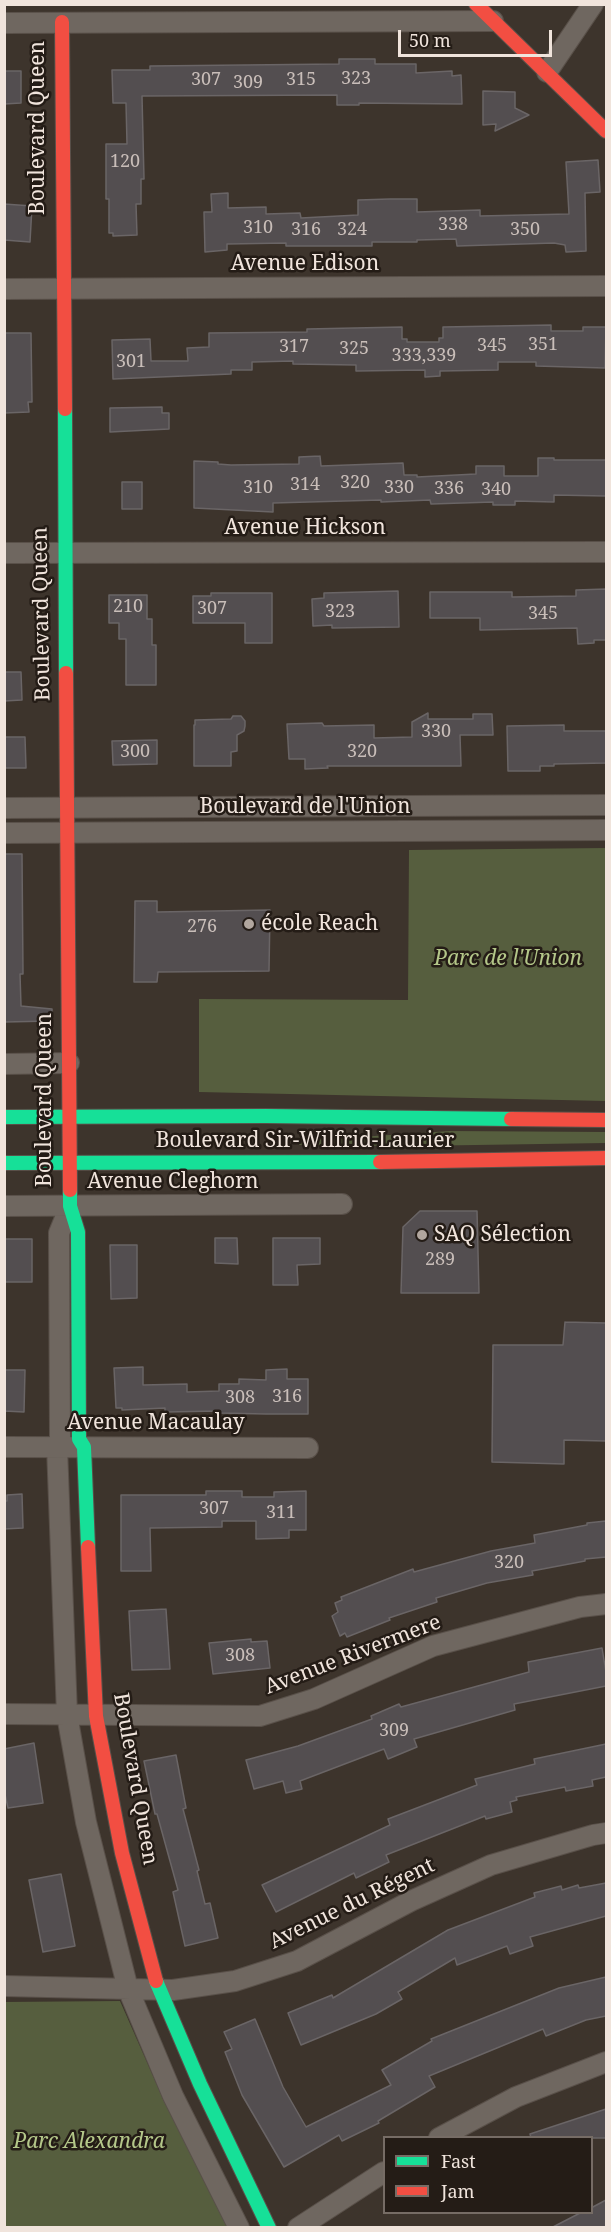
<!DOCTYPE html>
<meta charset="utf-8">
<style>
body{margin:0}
#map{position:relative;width:611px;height:2232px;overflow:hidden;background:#3d342c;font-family:"Noto Serif",serif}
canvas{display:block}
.frame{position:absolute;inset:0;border:6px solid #f0e4dc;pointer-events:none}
.legend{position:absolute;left:383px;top:2136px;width:210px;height:78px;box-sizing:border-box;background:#241c16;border:2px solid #766c65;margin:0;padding:8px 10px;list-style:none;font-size:18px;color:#f0e4dc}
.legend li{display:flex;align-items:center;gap:12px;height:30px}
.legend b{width:30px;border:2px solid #766c65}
.scale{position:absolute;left:398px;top:30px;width:154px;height:27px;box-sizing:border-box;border:3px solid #f0e4dc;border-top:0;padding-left:8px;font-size:18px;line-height:21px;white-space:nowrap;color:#f0e4dc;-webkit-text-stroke:4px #241c16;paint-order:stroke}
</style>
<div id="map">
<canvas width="611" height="2232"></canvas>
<div class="frame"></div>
<ul class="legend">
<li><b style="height:8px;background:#16e098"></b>Fast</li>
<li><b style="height:8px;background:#f24e42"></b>Jam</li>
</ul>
<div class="scale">50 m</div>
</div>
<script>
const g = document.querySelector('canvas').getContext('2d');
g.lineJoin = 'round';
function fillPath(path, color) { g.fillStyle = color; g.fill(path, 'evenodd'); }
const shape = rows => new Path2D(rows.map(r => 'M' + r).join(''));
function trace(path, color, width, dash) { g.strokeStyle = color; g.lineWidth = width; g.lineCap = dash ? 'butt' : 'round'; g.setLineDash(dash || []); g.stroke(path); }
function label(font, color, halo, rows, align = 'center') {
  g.font = font + ' "Noto Serif",serif'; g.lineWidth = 5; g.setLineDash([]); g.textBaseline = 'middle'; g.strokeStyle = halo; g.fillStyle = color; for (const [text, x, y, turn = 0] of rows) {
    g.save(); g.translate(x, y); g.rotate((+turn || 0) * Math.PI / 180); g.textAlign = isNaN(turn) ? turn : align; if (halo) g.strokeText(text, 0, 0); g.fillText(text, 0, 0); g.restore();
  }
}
fillPath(shape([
 [606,848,606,1101,199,1092,199,999,408,1000,409,850],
 [450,1131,606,1132,606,1143,411,1146,299,1145,299,1141],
 [120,2001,164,2101,229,2227,5,2227,4,2002]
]), '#565e3e');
const building = shape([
 [339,59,375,59,375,64,416,64,416,73,452,71,452,76,461,75,462,104,359,103,359,105,337,105,337,95,142,96,144,179,141,179,141,204,136,204,137,235,113,236,113,233,109,233,109,199,106,199,106,144,127,144,126,103,113,103,112,70,150,70,150,66,339,64,339,59],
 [4,71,21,71,21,103,4,104,4,71],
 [483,91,515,92,515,108,529,115,495,131,496,124,483,125,483,91],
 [598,160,600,192,585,193,586,251,566,252,565,245,554,243,457,246,456,239,417,240,417,242,372,242,372,246,286,246,286,243,227,244,227,250,205,252,204,212,212,212,211,194,228,193,228,208,266,207,266,214,300,213,301,218,358,215,358,200,390,199,417,199,417,212,480,210,480,216,569,214,566,162,598,160],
 [4,204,32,206,30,242,4,240,4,204],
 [551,325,551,331,583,331,583,327,606,327,605,368,536,366,536,362,498,362,498,370,440,371,440,376,425,377,425,370,356,371,356,365,293,364,293,361,252,362,252,370,231,370,231,374,113,379,112,340,150,339,151,361,188,361,187,348,209,347,209,333,307,332,307,329,402,327,402,339,407,339,407,342,439,342,439,338,443,338,443,327,551,325],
 [4,333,31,333,32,402,28,402,29,412,4,413,4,333],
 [162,407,162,413,169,413,169,429,110,432,110,408,162,407],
 [320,456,321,466,403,463,404,475,417,475,417,477,476,474,476,466,504,466,504,476,538,476,538,458,554,458,554,460,606,460,606,496,554,495,554,502,515,501,515,505,493,505,493,502,431,504,430,500,381,502,381,500,273,503,273,512,194,508,194,461,218,462,218,464,231,465,299,464,299,457,320,456],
 [122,482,142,482,142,509,122,509,122,482],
 [606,589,606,640,594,640,594,643,578,644,577,628,480,630,480,618,430,618,430,592,512,592,512,597,576,596,576,590,606,589],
 [398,591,399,627,332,628,332,625,313,626,312,599,324,598,324,593,398,591],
 [211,593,272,593,272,643,245,643,245,623,193,623,193,596,211,596,211,593],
 [109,595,147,595,147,619,152,619,152,645,156,645,156,685,126,685,126,639,119,639,119,623,109,623,109,595],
 [4,672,21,672,22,700,4,701,4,672],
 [428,713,428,719,473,719,473,714,492,714,493,735,460,735,461,766,327,766,328,768,305,769,305,759,289,759,287,724,322,723,324,726,374,725,374,738,412,737,412,722,428,713],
 [233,716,241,716,245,721,245,726,244,731,237,735,237,751,231,752,231,766,194,766,194,725,195,725,195,720,231,719,233,716],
 [564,725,564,731,606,731,606,763,554,764,554,766,540,766,540,771,508,771,507,726,564,725],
 [4,737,25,737,26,768,4,768,4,737],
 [157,740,157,764,113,765,112,741,157,740],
 [4,854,22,854,23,974,20,974,21,1006,52,1009,52,1021,4,1022,4,854],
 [135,901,157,901,157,912,270,910,269,971,158,972,157,982,134,982,135,901],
 [420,1211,477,1211,479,1293,401,1293,403,1227,420,1211],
 [215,1238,237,1238,238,1264,215,1263,215,1238],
 [273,1238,320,1238,320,1264,297,1265,298,1285,273,1285,273,1238],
 [4,1239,32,1239,32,1282,4,1282,4,1239],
 [110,1245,137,1245,137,1298,111,1299,110,1245],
 [565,1322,606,1323,606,1441,564,1440,564,1464,492,1462,493,1345,563,1345,565,1322],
 [143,1367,143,1385,187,1384,187,1392,219,1391,219,1384,239,1384,239,1379,266,1380,266,1370,287,1369,287,1379,308,1379,308,1414,266,1414,219,1413,219,1411,165,1412,165,1408,122,1410,122,1408,116,1408,114,1368,143,1367],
 [4,1370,25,1370,24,1412,4,1411,4,1370],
 [206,1491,242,1491,242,1497,274,1497,274,1492,306,1491,306,1530,289,1530,289,1538,256,1539,256,1521,222,1521,222,1527,150,1528,151,1571,121,1571,121,1495,206,1495,206,1491],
 [22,1494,23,1528,4,1529,4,1501,7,1501,7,1495,22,1494],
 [606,1521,606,1557,585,1559,585,1561,532,1571,533,1575,487,1583,436,1598,437,1602,389,1618,390,1620,347,1637,345,1633,340,1636,332,1616,338,1612,335,1603,342,1600,341,1597,413,1569,414,1572,491,1551,535,1543,534,1535,587,1525,587,1523,606,1521],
 [166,1609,170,1669,132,1670,129,1611,166,1609],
 [251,1639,251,1642,267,1641,270,1668,213,1674,209,1643,251,1639],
 [602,1648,606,1672,606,1686,514,1704,515,1710,414,1739,417,1747,388,1759,384,1749,300,1781,302,1789,286,1793,283,1781,254,1789,246,1760,298,1746,372,1719,371,1716,399,1704,401,1707,529,1672,528,1662,602,1648],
 [34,1743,43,1803,8,1808,4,1790,4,1749,34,1743],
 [606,1744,606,1777,592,1780,593,1786,566,1791,565,1787,516,1797,517,1800,510,1802,512,1812,486,1819,485,1816,386,1855,389,1862,356,1878,354,1873,276,1912,262,1885,390,1825,388,1819,477,1785,475,1779,535,1764,534,1759,606,1744],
 [176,1755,186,1808,183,1809,199,1870,197,1871,205,1904,210,1903,218,1938,185,1946,173,1892,178,1890,157,1814,155,1814,144,1761,176,1755],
 [61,1874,75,1946,43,1952,29,1880,61,1874],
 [606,1883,606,1916,530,1937,533,1946,510,1954,507,1946,457,1965,455,1958,398,1992,402,1999,376,2014,301,2045,288,2013,332,1995,333,1998,448,1930,535,1897,534,1893,561,1886,562,1890,578,1885,579,1888,606,1883],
 [606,1977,606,2016,586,2020,546,2036,543,2029,429,2076,435,2087,378,2121,379,2123,342,2141,339,2135,284,2167,242,2095,225,2052,232,2049,224,2032,255,2019,283,2087,306,2127,391,2085,382,2070,432,2041,431,2039,559,1988,606,1977],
 [606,2109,606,2138,531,2138,530,2134,606,2109],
 [606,2200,606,2228,551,2228,582,2212,591,2212,591,2208,606,2200]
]);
fillPath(building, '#534e50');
trace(building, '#6a6566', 1.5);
const street = shape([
 [4,23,493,21],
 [547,72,593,4],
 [4,289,606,286],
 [4,553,606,552],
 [4,808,606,805],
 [4,833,606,830],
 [4,1064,69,1063],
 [4,1206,342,1204],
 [70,1206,59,1233,60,1439,57,1447,67,1715,86,1822,128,1989,173,2096,239,2228],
 [4,1447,308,1448],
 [4,1714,260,1716,314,1699,433,1646,580,1607,606,1604],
 [4,1986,173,1990,235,1981,297,1961,411,1901,491,1865,593,1835,606,1833],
 [439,2138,516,2097,606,2062],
 [298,2228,384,2172]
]);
const fast = shape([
 [65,409,66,673],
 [4,1117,266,1116,511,1119],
 [4,1163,380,1162],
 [70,1190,70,1206,78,1232,79,1439,84,1447,88,1547],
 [156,1981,200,2084,269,2228]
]);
const jam = shape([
 [476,4,606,131],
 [62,22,65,409],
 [66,673,70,1190],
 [511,1119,606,1120],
 [380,1162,606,1158],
 [88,1547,96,1716,122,1853,156,1981]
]);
trace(street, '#595049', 22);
trace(fast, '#595049', 16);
trace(jam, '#595049', 16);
trace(street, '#6f6760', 20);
trace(fast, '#16e098', 14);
trace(jam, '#f24e42', 14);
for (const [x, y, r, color] of [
 [249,924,6,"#b1a69e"],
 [422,1235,6,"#b1a69e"]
]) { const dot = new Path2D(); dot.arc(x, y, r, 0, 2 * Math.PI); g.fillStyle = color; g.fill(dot); trace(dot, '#241c16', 2); }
label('18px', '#c9beb9', null, [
 ["323",356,79],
 ["307",206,80],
 ["315",301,80],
 ["309",248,83],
 ["120",125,162],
 ["338",453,225],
 ["310",258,228],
 ["316",306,230],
 ["324",352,230],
 ["350",525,230],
 ["351",543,345],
 ["345",492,346],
 ["317",294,347],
 ["325",354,349],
 ["333,339",424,356],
 ["301",131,362],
 ["320",355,483],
 ["314",305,485],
 ["310",258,488],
 ["330",399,488],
 ["336",449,489],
 ["340",496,490],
 ["210",128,607],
 ["307",212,609],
 ["323",340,612],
 ["345",543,614],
 ["330",436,732],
 ["300",135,752],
 ["320",362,752],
 ["276",202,927],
 ["289",440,1260],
 ["316",287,1397],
 ["308",240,1398],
 ["307",214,1509],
 ["311",281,1513],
 ["320",509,1563],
 ["308",240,1656],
 ["309",394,1731]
]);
label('21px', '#f0e4dc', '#241c16', [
 ["Boulevard Queen",38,128,-90],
 ["Avenue Edison",305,264],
 ["Avenue Hickson",305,528],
 ["Boulevard Queen",42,614,-91],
 ["Boulevard de l'Union",305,807],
 ["Boulevard Queen",45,1100,-90],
 ["Boulevard Sir-Wilfrid-Laurier",305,1141],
 ["Avenue Cleghorn",173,1182],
 ["Avenue Macaulay",156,1423],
 ["Avenue Rivermere",353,1655,-21],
 ["Boulevard Queen",135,1779,80],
 ["Avenue du Régent",352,1904,-26]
]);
label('21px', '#f0e4dc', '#241c16', [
 ["école Reach",261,924],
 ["SAQ Sélection",434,1235]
], 'left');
label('italic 21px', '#b4c789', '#241c16', [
 ["Parc de l'Union",508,959],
 ["Parc Alexandra",89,2142]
]);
</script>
